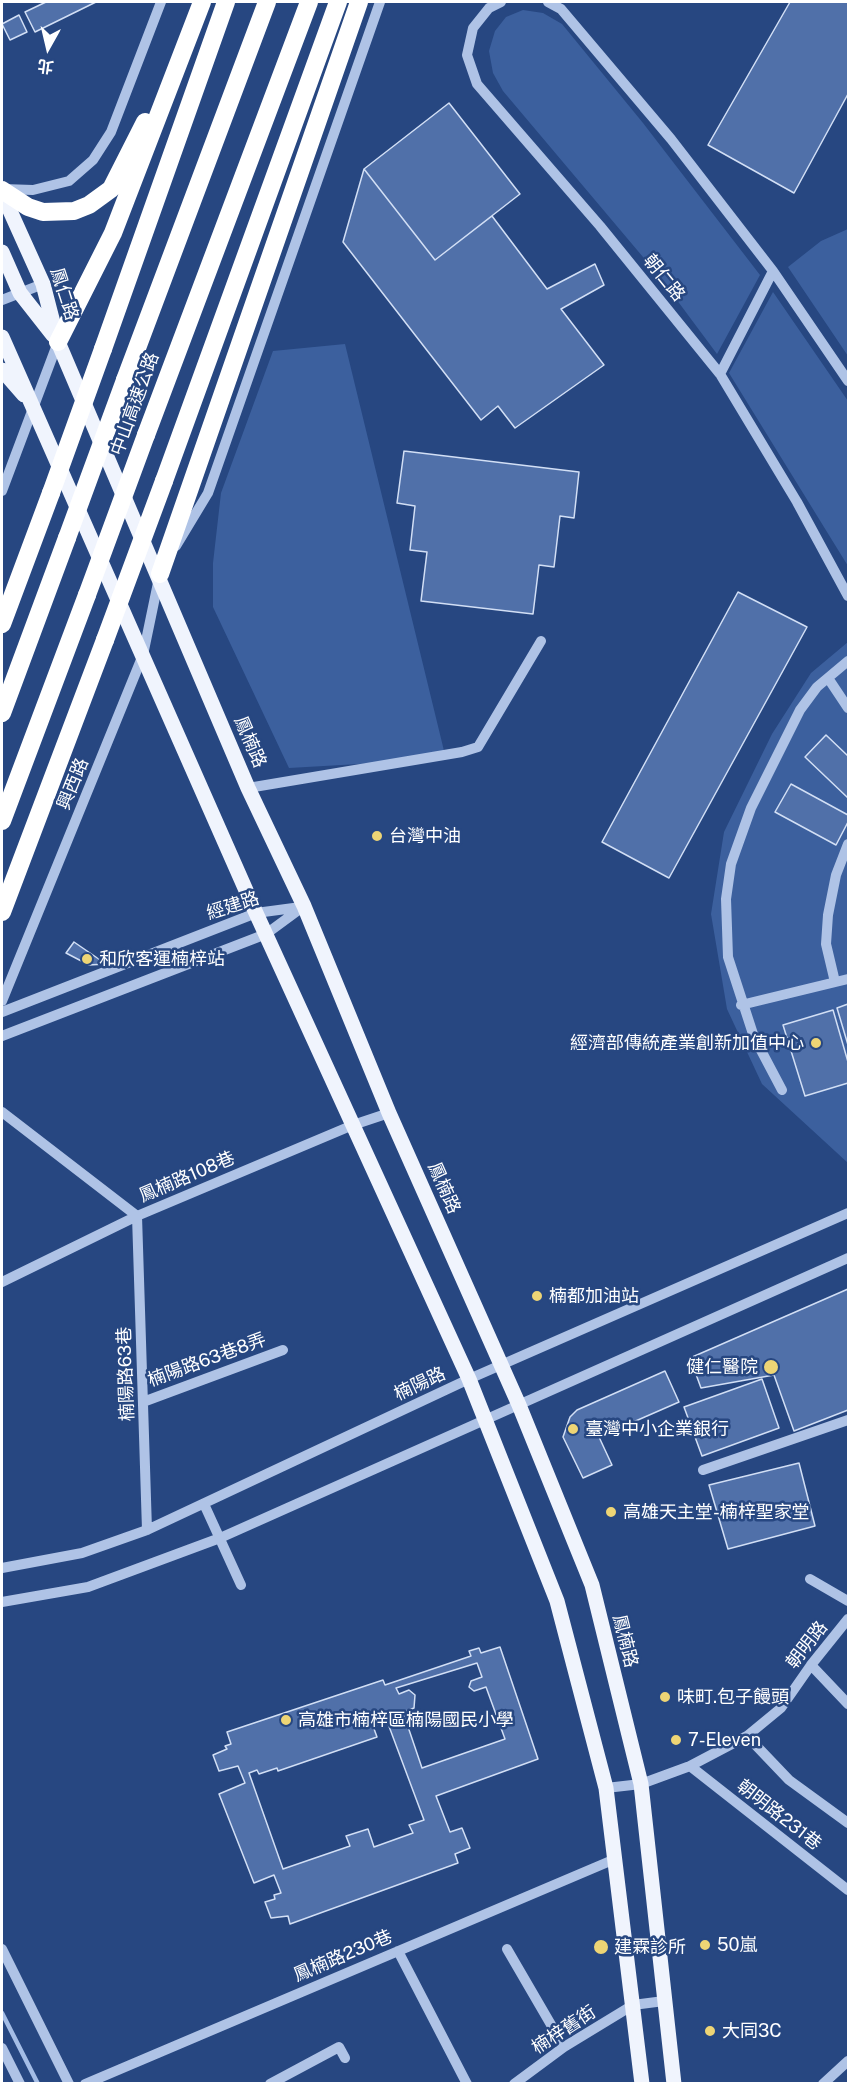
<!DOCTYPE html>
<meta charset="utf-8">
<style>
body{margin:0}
#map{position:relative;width:850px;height:2085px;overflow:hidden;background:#274781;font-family:"Public Sans","Noto Sans TC",sans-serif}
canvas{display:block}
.frame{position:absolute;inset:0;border:3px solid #fff;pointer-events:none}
.north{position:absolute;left:18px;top:18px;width:60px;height:60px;-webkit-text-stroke:4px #274781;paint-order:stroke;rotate:188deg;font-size:16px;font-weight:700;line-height:24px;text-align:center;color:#fff}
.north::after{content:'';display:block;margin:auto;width:21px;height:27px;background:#fff;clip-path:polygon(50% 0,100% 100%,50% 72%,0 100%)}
</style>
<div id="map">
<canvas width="850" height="2085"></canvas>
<div class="frame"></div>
<div class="north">北</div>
</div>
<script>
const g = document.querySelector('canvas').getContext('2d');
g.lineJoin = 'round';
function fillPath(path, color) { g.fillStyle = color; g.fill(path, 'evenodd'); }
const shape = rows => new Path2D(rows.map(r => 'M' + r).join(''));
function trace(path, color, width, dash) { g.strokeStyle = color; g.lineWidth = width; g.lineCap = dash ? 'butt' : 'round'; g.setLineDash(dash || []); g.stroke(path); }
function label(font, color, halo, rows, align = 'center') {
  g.font = font + ' "Public Sans","Noto Sans TC",sans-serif'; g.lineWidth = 5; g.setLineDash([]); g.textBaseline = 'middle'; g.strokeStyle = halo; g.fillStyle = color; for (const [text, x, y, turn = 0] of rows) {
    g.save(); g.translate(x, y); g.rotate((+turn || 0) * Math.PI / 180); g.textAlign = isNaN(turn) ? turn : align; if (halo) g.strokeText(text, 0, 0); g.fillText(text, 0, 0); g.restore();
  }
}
fillPath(shape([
 [523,10,543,13,562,24,643,123,760,275,717,354,659,276,503,91,493,73,489,51,495,31,506,17],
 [848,229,848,356,788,267,821,241],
 [773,292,848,401,848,566,729,373],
 [345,344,446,759,289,768,213,607,213,563,221,493,273,351],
 [848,642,848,1163,762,1084,727,1009,711,914,724,832,772,734,811,673]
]), '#3c609e');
trace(shape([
 [2,2013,38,2084]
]), '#a4bde6', 4.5);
const building = shape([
 [46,2,96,2,35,32,25,12,46,2],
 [790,2,848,2,848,94,794,193,708,145,790,2],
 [19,15,27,32,10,40,2,24,19,15],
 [449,103,520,194,435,260,364,169,449,103],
 [364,169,435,260,492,216,547,289,595,264,604,285,561,309,604,365,515,428,498,406,481,420,343,242,364,169],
 [404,451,579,472,574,518,560,516,554,567,539,565,533,614,421,601,427,552,410,550,415,506,397,503,404,451],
 [738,592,807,627,669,878,602,842,738,592],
 [826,735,848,756,848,798,805,757,826,735],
 [791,784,848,815,848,822,836,845,775,812,791,784],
 [74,942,106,964,89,965,66,953,74,942],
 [848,1004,848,1045,837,1008,848,1004],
 [833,1010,848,1062,848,1083,805,1096,783,1025,833,1010],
 [848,1289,848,1410,794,1431,774,1375,701,1388,690,1358,848,1289],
 [665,1371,679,1402,599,1437,612,1465,583,1478,563,1437,570,1417,577,1410,665,1371],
 [762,1379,779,1428,702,1456,684,1407,762,1379],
 [799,1463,815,1526,728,1549,709,1485,799,1463],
 [500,1647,538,1759,436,1796,450,1832,462,1828,470,1848,455,1854,458,1863,290,1924,288,1916,271,1918,265,1902,275,1899,274,1895,281,1893,274,1875,254,1883,219,1794,245,1783,238,1766,219,1771,213,1755,227,1749,225,1746,231,1744,227,1732,383,1680,385,1685,471,1656,469,1651,479,1648,481,1653,500,1647],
 [477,1663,482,1677,471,1681,469,1687,474,1691,486,1687,505,1739,422,1768,403,1712,414,1708,415,1695,409,1690,399,1694,396,1688,477,1663],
 [387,1721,424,1820,409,1825,413,1833,374,1847,368,1829,346,1836,350,1846,283,1869,249,1773,257,1770,259,1774,277,1768,278,1771,377,1737,373,1726,387,1721]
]);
fillPath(building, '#5070a9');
trace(building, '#d2dff5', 1.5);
trace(shape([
 [501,2,489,8,473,28,467,55,477,84,600,226,720,374,797,502,848,596],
 [548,2,561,9,671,139,773,271,848,381],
 [3,189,33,190,69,181,93,160,111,132,161,2],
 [2,300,43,284],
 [720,374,773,271],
 [2,491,58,342],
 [176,546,208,493,380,2],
 [828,678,848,708],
 [248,788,462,752,478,747,541,641],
 [835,982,826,944,828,915,836,875,848,844],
 [2,1001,143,655,159,578],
 [741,1005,848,979],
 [2,1012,256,913,301,907],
 [2,1036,266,934,304,906],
 [782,1090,754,1037,728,957,726,899,731,864,751,808,800,710,817,687,848,661],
 [2,1112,137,1216,147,1530],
 [2,1282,137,1216,353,1125,389,1113],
 [143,1402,283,1350],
 [703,1470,848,1420],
 [204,1504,241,1585],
 [2,1568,82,1553,147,1530,469,1379,848,1213],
 [810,1579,848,1601],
 [2,1602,88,1587,220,1538,848,1258],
 [811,1665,848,1704],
 [747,1736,789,1780,848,1823],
 [690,1766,848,1890],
 [606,1788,641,1784,690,1766,747,1736,781,1708,811,1665,848,1619],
 [2,1949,69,2084],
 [507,1949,564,2047],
 [398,1951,467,2084],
 [2,2048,20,2084],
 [85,2084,615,1859],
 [270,2084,339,2047,345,2058],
 [514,2084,564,2047,633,2005,664,2001],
 [823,2084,848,2061]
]), '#afc3e6', 10);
trace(shape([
 [2,193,43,284,58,342,248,788,304,906,389,1113,519,1405,592,1585,641,1784,674,2084],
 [2,252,20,293,53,335],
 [2,337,256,913,469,1379,557,1601,606,1788,642,2084],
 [2,370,24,395]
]), '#f0f4fd', 15);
trace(shape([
 [2,190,28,207,43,212,74,211,89,205,111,189,145,122],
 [58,342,113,233,202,2],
 [103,349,226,2],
 [125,380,267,2],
 [146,435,309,2],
 [164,481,338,2],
 [160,574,359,2],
 [2,624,51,493],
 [2,713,67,538],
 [2,821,87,595],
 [2,912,105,640]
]), '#fff', 18);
trace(shape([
 [51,493,103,349],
 [67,538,125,380],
 [87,595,146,435],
 [105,640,164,481]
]), '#fff', 18);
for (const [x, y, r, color] of [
 [377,836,6,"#eed575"],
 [87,959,6,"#eed575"],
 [816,1043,6,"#eed575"],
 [537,1296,6,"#eed575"],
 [771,1367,8,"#eed575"],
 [573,1429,6,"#eed575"],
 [611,1512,6,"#eed575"],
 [665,1697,6,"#eed575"],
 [286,1720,6,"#eed575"],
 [676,1740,6,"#eed575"],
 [705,1945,6,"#eed575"],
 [601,1947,8,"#eed575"],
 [710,2031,6,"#eed575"]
]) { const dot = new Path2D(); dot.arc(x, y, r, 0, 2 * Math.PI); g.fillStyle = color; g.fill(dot); trace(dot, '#274781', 2); }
label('18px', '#fff', '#274781', [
 ["朝仁路",664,278,51],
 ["鳳仁路",64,294,72],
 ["中山高速公路",135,404,-70],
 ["鳳楠路",250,742,67],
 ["興西路",73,784,-68],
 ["經建路",233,906,-18],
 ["鳳楠路108巷",187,1177,-23],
 ["鳳楠路",444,1188,66],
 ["楠陽路63巷8弄",207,1360,-20],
 ["楠陽路63巷",126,1374,-92],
 ["楠陽路",420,1384,-25],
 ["鳳楠路",625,1641,76],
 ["朝明路",807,1645,-52],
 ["朝明路231巷",779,1815,38],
 ["鳳楠路230巷",343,1956,-23],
 ["楠梓舊街",564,2030,-33]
]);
label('18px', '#fff', '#274781', [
 ["台灣中油",389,836],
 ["和欣客運楠梓站",99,959],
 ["經濟部傳統產業創新加值中心",804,1043,"right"],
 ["楠都加油站",549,1296],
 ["健仁醫院",758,1367,"right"],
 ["臺灣中小企業銀行",585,1429],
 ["高雄天主堂-楠梓聖家堂",623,1512],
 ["味町.包子饅頭",677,1697],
 ["高雄市楠梓區楠陽國民小學",298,1720],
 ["7-Eleven",688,1740],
 ["50嵐",717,1945],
 ["建霖診所",614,1947],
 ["大同3C",722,2031]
], 'left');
</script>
